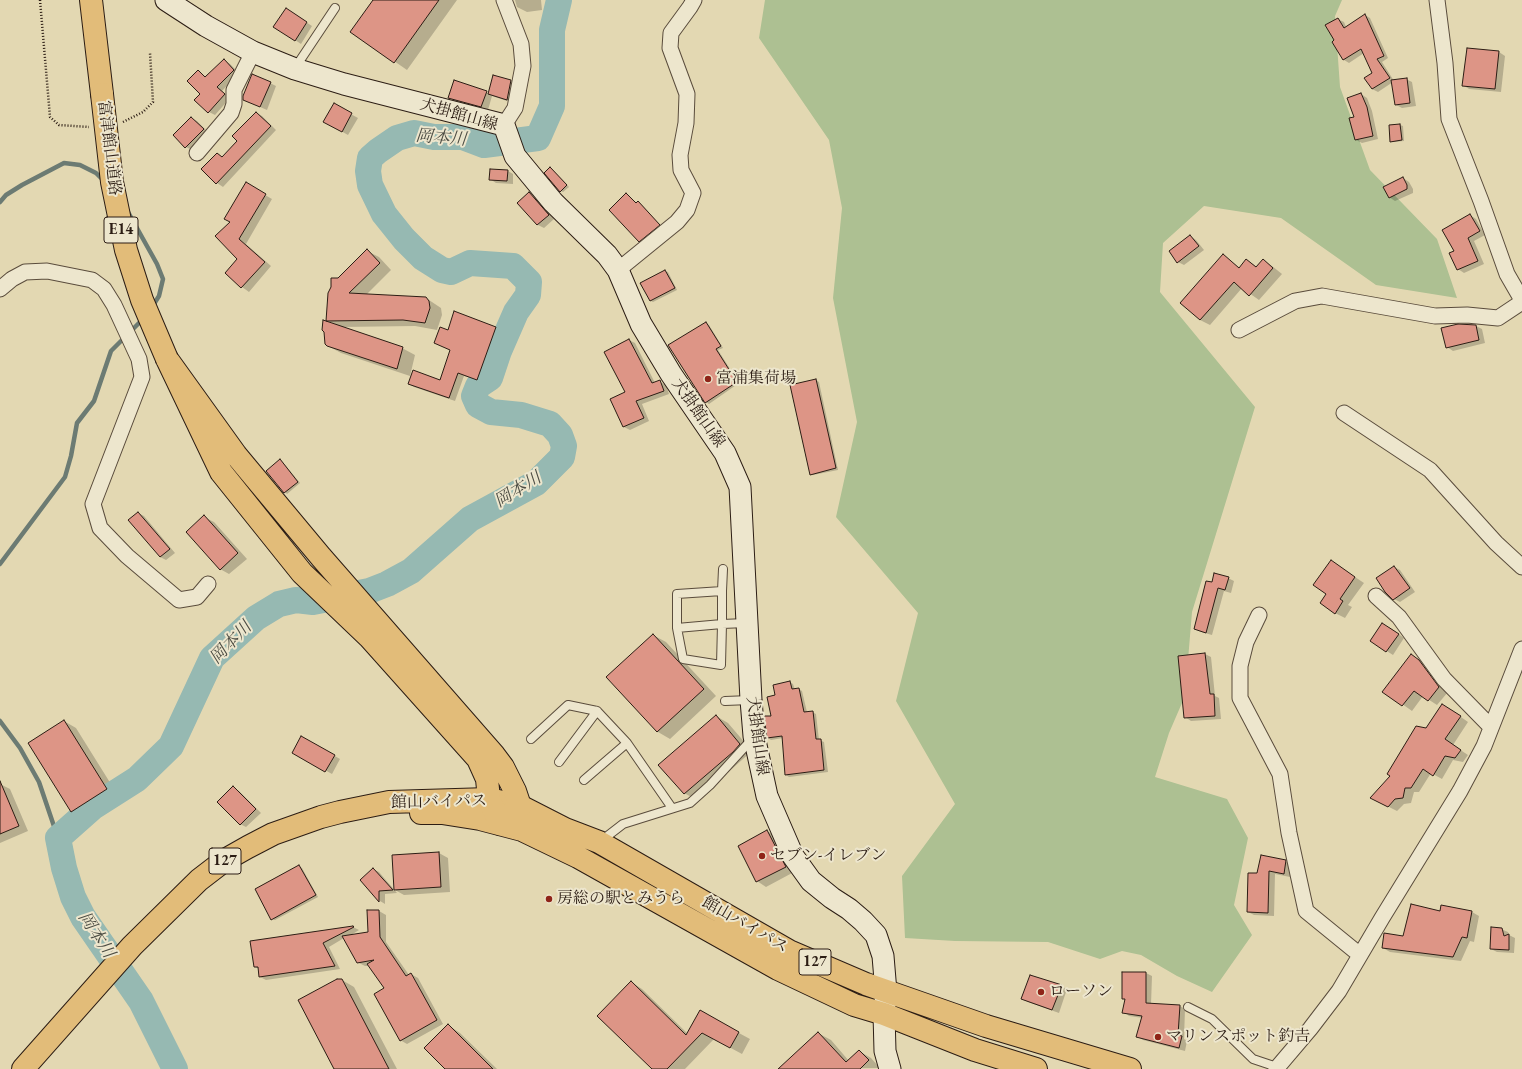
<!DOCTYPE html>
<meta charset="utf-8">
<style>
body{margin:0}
canvas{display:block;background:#e3d8b2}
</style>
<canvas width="1522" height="1069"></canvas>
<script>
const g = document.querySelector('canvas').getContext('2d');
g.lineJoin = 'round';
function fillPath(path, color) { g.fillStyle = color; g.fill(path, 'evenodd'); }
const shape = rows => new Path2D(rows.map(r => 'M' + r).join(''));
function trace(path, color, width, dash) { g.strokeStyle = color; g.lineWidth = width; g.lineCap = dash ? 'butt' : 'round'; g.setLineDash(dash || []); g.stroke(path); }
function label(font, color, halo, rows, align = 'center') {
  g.font = font + ' "EB Garamond","Noto Serif JP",serif'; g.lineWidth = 4; g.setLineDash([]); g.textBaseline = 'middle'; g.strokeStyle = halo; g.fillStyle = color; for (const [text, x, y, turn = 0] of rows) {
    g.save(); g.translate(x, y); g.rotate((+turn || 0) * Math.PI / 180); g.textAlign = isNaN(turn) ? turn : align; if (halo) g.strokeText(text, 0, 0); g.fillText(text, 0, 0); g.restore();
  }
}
fillPath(shape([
 [765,0,1342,0,1335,16,1340,87,1370,170,1437,239,1457,298,1376,285,1281,218,1204,206,1163,243,1160,292,1255,407,1192,612,1185,696,1169,733,1155,777,1227,799,1248,838,1234,905,1252,935,1212,992,1177,976,1141,955,1122,951,1100,959,1048,942,955,941,905,938,902,876,955,804,896,701,918,613,836,517,857,422,833,298,842,208,829,140,759,38]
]), '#adc092');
fillPath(shape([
 [374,0,457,0,407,70,352,32],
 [515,0,541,0,542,10,527,12,517,7],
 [292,13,312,26,301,44,295,40],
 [1365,15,1370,18,1388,58,1382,62,1394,81,1406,79,1412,82,1416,106,1402,108,1396,105,1393,82,1378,92,1372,89,1374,73,1364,53,1349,63,1344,60,1333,42,1335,41,1338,19,1344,22,1346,27],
 [1468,49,1499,52,1505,56,1501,92,1469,89,1463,85],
 [224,60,230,64,239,73,222,91,230,98,215,115,209,112,201,94,198,71,206,77],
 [511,81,517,85,513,103,492,96,488,110,455,101,449,98,486,92,489,94],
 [270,83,276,86,267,110,244,100],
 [1361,94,1367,98,1372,111,1378,139,1362,143,1356,140,1355,118],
 [334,105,358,118,348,135,325,122],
 [256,113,262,116,276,130,223,187,217,183,218,154,223,157,239,141],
 [191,118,197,121,209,133,192,150,186,147],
 [1400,125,1403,126,1404,141,1394,142,1391,141],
 [551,168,569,187,563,192,561,191],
 [508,171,513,174,513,184,496,183,490,179],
 [1403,178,1409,182,1413,189,1413,193,1395,201,1389,197],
 [246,184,272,199,246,244,271,266,249,292,242,287,226,273,239,259,232,222],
 [529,193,535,197,554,219,544,228,538,225,519,203],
 [626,194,637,204,638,203,642,205,662,227,643,243,639,241],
 [1470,215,1476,219,1485,235,1474,241,1484,264,1464,273,1458,269,1455,251],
 [1190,236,1196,240,1204,250,1184,265,1178,262],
 [367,251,379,257,391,270,366,295,426,298,441,308,442,315,437,330,415,326,341,327,402,348,415,355,410,376,341,353,328,346,332,323,327,320,339,279],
 [1224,256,1240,268,1247,260,1257,267,1263,260,1272,266,1282,274,1259,300,1242,288,1210,325,1200,320],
 [665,271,668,272,677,290,653,302,651,301,642,284],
 [706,323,709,325,723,348,718,350,739,383,709,404,706,402],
 [1476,326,1482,329,1485,343,1453,351,1447,347],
 [496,328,501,331,483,382,464,376,455,401,414,387,409,384,441,381,451,350,435,343,448,331],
 [629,340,635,343,655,383,660,382,666,385,669,394,642,404,649,421,630,430,624,427,612,399,626,393],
 [816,380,819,382,838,470,813,475,811,474],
 [281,460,300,483,287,494,285,492],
 [138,513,144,516,175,553,166,560,160,557],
 [204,517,214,522,247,559,229,574,220,569],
 [1340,567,1364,583,1348,605,1352,607,1345,618,1335,613,1328,593],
 [1394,567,1400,570,1415,592,1400,602,1394,599],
 [1228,578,1234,581,1231,593,1224,591,1212,635,1201,632,1195,629,1213,583],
 [1389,627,1404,638,1393,655,1371,641],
 [653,635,666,642,716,696,670,739,658,732,607,677],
 [1205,654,1211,657,1215,696,1219,698,1221,719,1191,721,1185,717,1179,657],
 [1412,655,1428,666,1448,692,1437,705,1423,696,1412,711,1384,691],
 [790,682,793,684,795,690,799,689,802,691,807,712,812,712,816,714,819,740,824,742,828,772,789,777,786,775,783,738,771,740,768,738,776,696],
 [1451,710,1468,722,1453,745,1468,755,1463,762,1453,760,1442,779,1431,773,1419,792,1414,792,1411,803,1404,804,1397,811,1379,802,1391,776,1426,730],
 [716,716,728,723,752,751,697,800,684,793],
 [64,721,76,728,119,797,84,818,72,811],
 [302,737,340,759,332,774,293,752],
 [0,784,10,789,28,831,0,843],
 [233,788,239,791,261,813,246,827,240,824],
 [767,831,777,837,794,872,766,887,757,881],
 [439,853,448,858,450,892,404,895,395,890],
 [1285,861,1291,864,1290,877,1275,874,1274,916,1254,915,1248,912,1258,874],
 [299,866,302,868,318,897,275,920,272,919],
 [373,869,379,872,397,893,385,894,385,904,380,901,361,880],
 [368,911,379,911,386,915,386,942,409,975,411,974,418,978,443,1024,407,1044,400,1040,385,988,370,966,365,966,357,962,344,938,329,947,340,969,266,980,260,977,259,969,255,967,353,927,359,930,351,935,369,933],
 [1472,912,1479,916,1474,942,1470,941,1461,961,1390,952,1383,948,1404,937,1441,913],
 [1501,929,1508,932,1509,935,1515,938,1514,953,1497,952,1491,949],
 [1123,973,1146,973,1152,976,1151,1005,1180,1006,1185,1009,1184,1039,1187,1041,1185,1051,1143,1040,1137,1036,1143,1018,1129,1016,1124,1012,1126,1000,1123,998],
 [342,980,354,987,397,1069,335,1069],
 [631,982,642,989,688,1034,700,1012,750,1039,742,1054,714,1039,685,1069,653,1069],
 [1061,986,1067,989,1059,1013,1028,1002,1022,999],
 [448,1025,460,1033,497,1069,447,1069],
 [818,1033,831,1040,849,1061,859,1051,871,1058,880,1068,779,1069]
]), '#0003');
trace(shape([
 [0,202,6,195,22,185,64,163,80,165,96,173,104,181],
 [128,212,157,264,163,279,159,296,152,307],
 [0,564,65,477,71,456,77,423,94,401,111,351,144,318],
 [0,721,20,748,39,782,58,838]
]), '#6c7b73', 4.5);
trace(shape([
 [175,1069,141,1001,83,917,73,897,64,868,58,838,93,807,137,779,171,746,212,658,256,618,279,604,296,600,313,602,369,591,387,584,411,571,470,519,536,483,562,457,564,446,560,435,550,424,521,415,491,412,478,405,474,396,478,386,490,378,499,351,516,312,528,295,529,282,513,266,470,263,451,272,442,270,423,258,404,239,384,214,370,185,368,171,370,158,378,151,397,138,414,133,434,137,463,137,484,145,538,138,552,106,552,30,559,0]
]), '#96b9b2', 26);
const building = shape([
 [373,0,439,0,394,63,350,32,373,0],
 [286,8,307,22,295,41,273,27,286,8],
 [1365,14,1384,56,1377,59,1390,78,1372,89,1364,78,1372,73,1361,49,1343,60,1332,42,1334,40,1325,25,1338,18,1344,28,1365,14],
 [1467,48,1499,51,1495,89,1462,86,1467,48],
 [224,59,234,70,217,87,225,94,208,113,194,100,200,94,187,81,198,70,205,77,224,59],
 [252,74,271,82,260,107,243,100,243,96,252,74],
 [493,75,511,80,507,100,488,94,493,75],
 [1407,78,1410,103,1395,105,1391,80,1407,78],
 [454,80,487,91,481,107,448,98,454,80],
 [1361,93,1367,107,1373,136,1355,140,1349,118,1354,117,1347,98,1361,93],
 [334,103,352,113,342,132,323,122,334,103],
 [256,112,271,126,216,184,201,169,217,153,222,157,237,141,232,136,256,112],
 [191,117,204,129,185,148,173,135,191,117],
 [1400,124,1402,140,1390,142,1389,125,1400,124],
 [550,167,567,185,560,192,544,173,550,167],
 [490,169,508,170,507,181,489,180,490,169],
 [1403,177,1407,185,1407,189,1389,198,1383,187,1403,177],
 [246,182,266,194,239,239,265,262,241,288,225,273,237,259,215,236,230,222,224,219,246,182],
 [529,192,549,215,537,225,517,203,529,192],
 [626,193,636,203,638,201,660,225,639,242,609,210,626,193],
 [1470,214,1480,231,1468,238,1478,261,1457,270,1449,253,1454,251,1442,230,1470,214],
 [1190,235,1199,246,1177,263,1169,251,1190,235],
 [367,249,380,263,349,293,426,297,429,301,430,308,425,323,403,320,326,321,328,293,331,287,331,278,338,278,367,249],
 [1223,254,1239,268,1246,259,1256,267,1263,259,1273,268,1249,296,1234,282,1200,320,1180,303,1223,254],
 [665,270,675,288,650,301,640,283,665,270],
 [454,311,496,327,477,380,458,373,449,398,408,384,413,370,440,380,450,350,434,343,440,327,448,330,454,311],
 [323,320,403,347,397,369,327,346,325,344,324,332,322,330,323,320],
 [706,322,721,346,716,349,737,382,705,403,668,345,706,322],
 [1458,324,1476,325,1479,340,1446,348,1441,328,1458,324],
 [629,339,652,383,660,380,664,391,636,401,644,418,623,427,610,399,625,392,604,352,629,339],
 [816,379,836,468,810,475,790,385,816,379],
 [280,459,298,482,284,493,266,471,280,459],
 [138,512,170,549,160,557,128,520,138,512],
 [204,515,238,553,220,570,186,532,204,515],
 [1331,560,1355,577,1340,599,1343,601,1335,614,1320,603,1326,594,1313,585,1331,560],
 [1394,566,1410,588,1393,600,1385,592,1376,578,1394,566],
 [1214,573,1229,577,1225,590,1218,588,1206,633,1194,629,1206,581,1212,582,1214,573],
 [1382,623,1399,634,1386,652,1370,641,1382,623],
 [653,634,704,689,657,732,606,677,653,634],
 [1205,653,1210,694,1214,694,1215,716,1184,718,1178,656,1205,653],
 [1411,654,1419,660,1439,687,1428,701,1414,691,1402,706,1382,692,1411,654],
 [790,681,792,689,799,688,804,712,813,711,816,739,821,739,824,770,785,775,782,736,767,738,764,716,771,716,767,697,775,695,773,685,790,681],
 [1442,704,1461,716,1445,739,1461,750,1455,758,1445,756,1433,776,1423,769,1411,788,1405,788,1403,798,1395,799,1388,807,1370,798,1390,776,1387,774,1416,726,1426,728,1442,704],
 [716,715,740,744,733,752,684,794,658,765,716,715],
 [64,720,107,789,71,812,28,743,64,720],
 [301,736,335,755,325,772,292,753,301,736],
 [0,781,19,826,0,834,0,781],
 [233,786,256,809,240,825,217,802,233,786],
 [767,830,786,867,756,882,738,846,767,830],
 [439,852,441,887,394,890,392,855,439,852],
 [1261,855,1286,860,1284,874,1269,871,1268,913,1247,912,1248,873,1257,873,1261,855],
 [299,865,316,895,271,920,255,889,299,865],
 [373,868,393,890,379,891,379,902,360,880,373,868],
 [1411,904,1440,911,1441,905,1472,911,1467,938,1462,937,1453,957,1382,948,1384,933,1403,936,1411,904],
 [367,910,379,910,380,937,406,976,411,973,437,1020,400,1041,374,994,384,988,367,964,374,960,357,963,342,936,368,932,367,910],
 [353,926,354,927,323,943,335,966,259,977,258,967,254,967,250,941,353,926],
 [1491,927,1502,928,1504,936,1509,934,1509,950,1490,949,1491,927],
 [1122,972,1146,972,1146,1003,1180,1005,1178,1035,1182,1036,1179,1048,1136,1037,1142,1016,1122,1013,1125,999,1122,999,1122,972],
 [1030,975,1062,985,1052,1010,1021,999,1030,975],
 [337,979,342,979,389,1069,334,1069,298,1000,337,979],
 [631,981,686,1035,700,1010,739,1032,730,1048,702,1033,667,1069,652,1069,597,1016,631,981],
 [448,1024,493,1069,445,1069,424,1048,448,1024],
 [818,1032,846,1062,859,1050,869,1060,860,1069,778,1069,818,1032]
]);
fillPath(building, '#dd9586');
trace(building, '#2c1d14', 1);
const service = shape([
 [295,68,335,8],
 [723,569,722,591,722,624,721,665,683,659,677,628,722,624,746,623],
 [677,628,677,594,722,591],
 [725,701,750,700],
 [531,739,568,705,597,711],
 [559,762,597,711,627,743],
 [584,780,627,743,672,808],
 [601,841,623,824,690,803,710,785,753,738],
 [1188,1007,1212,1019,1253,1059,1277,1067]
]);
const minor = shape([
 [1437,0,1445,63,1449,119,1481,201,1507,274,1522,300],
 [504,125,515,108,523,66,521,44,504,0],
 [197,153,231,113,234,104,234,90,253,52],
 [618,270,677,222,687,210,693,193,681,170,680,155,686,123,687,94,670,48,671,33,690,7,694,0],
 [0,289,12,279,25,272,47,271,92,280,104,289,114,305,139,359,142,377,93,504,100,528,127,556,179,600,197,597,208,584],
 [1239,330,1295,301,1322,296,1435,316,1467,315,1498,318,1522,302],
 [1344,413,1430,470,1496,543,1522,567],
 [1376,596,1399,617,1444,679,1491,727],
 [1259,615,1246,642,1240,666,1240,698,1280,774,1289,833,1306,911,1360,955],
 [1276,1069,1310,1029,1339,991,1382,918,1460,791,1484,746,1522,649]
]);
const secondary = shape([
 [166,0,206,26,253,52,295,69,344,84,504,125,515,156,553,202,607,255,618,270,641,324,671,374,725,453,740,487,751,700,754,736,767,796,793,856,811,881,832,898,849,909,863,921,876,935,883,956,886,992,884,1014,885,1051,890,1069]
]);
const trunk = shape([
 [421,813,442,813,480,819,522,830,578,857,778,969,854,1005,884,1014,975,1050,1036,1069],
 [23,1069,132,946,199,880,225,860,248,847,273,834,321,817,340,812,389,802,489,799,520,806,565,829,599,842,789,951,866,984,986,1026,1130,1069]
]);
const motorway = shape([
 [91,0,102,94],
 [167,359,236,455,321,557,494,755,503,767,515,791,520,806,500,824,489,799,487,779,478,759,369,637,302,573,221,472,167,359]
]);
trace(service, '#5a4c3c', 10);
trace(minor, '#5a4c3c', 17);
trace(secondary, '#2c1d14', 23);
trace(trunk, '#2c1d14', 24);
trace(motorway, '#2c1d14', 24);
trace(shape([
 [40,0,50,117,59,125,89,127],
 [123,122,143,112,153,102,150,53]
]), '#2c1d14', 2.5, [1, 2]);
trace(service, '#ede6cd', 8);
trace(minor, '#ede6cd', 15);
trace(secondary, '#ede6cd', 21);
trace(trunk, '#e2bc79', 22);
trace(motorway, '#e2bc79', 22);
const motorwayBridge = shape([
 [102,94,112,182,126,250,142,300,167,359]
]);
trace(motorwayBridge, '#2c1d14', 24, []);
trace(motorwayBridge, '#e2bc79', 22);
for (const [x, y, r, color] of [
 [708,379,4,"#8f2418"],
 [762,856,4,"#8f2418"],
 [549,899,4,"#8f2418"],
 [1041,992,4,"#8f2418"],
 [1158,1037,4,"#8f2418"]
]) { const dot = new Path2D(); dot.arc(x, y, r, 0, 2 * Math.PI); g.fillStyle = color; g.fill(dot); trace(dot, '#ede6cd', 1.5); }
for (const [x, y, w] of [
 [121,230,34],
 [225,861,32],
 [815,962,32]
]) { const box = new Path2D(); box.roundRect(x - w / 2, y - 13, w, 26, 3); g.fillStyle = '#ede6cd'; g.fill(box); trace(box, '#2c1d14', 1); }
label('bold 15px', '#2c1d14', null, [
 ["E14",121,230],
 ["127",225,861],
 ["127",815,962]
]);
label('16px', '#2c1d14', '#ede6cd', [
 ["犬掛館山線",459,115,16],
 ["富津館山道路",109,148,83],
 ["犬掛館山線",698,413,55],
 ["犬掛館山線",757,736,82],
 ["館山バイパス",439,802,-1],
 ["館山バイパス",745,925,30]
]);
label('16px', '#2c1d14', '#ede6cd', [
 ["富浦集荷場",716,379],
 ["セブン-イレブン",770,856],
 ["房総の駅とみうら",557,899],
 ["ローソン",1049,992],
 ["マリンスポット釣𠮷",1166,1037]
], 'left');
label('italic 17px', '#4c4c43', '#ede6cd', [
 ["岡本川",441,138,5],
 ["岡本川",518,490,-32],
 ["岡本川",231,643,-46],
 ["岡本川",96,935,57]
]);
</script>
